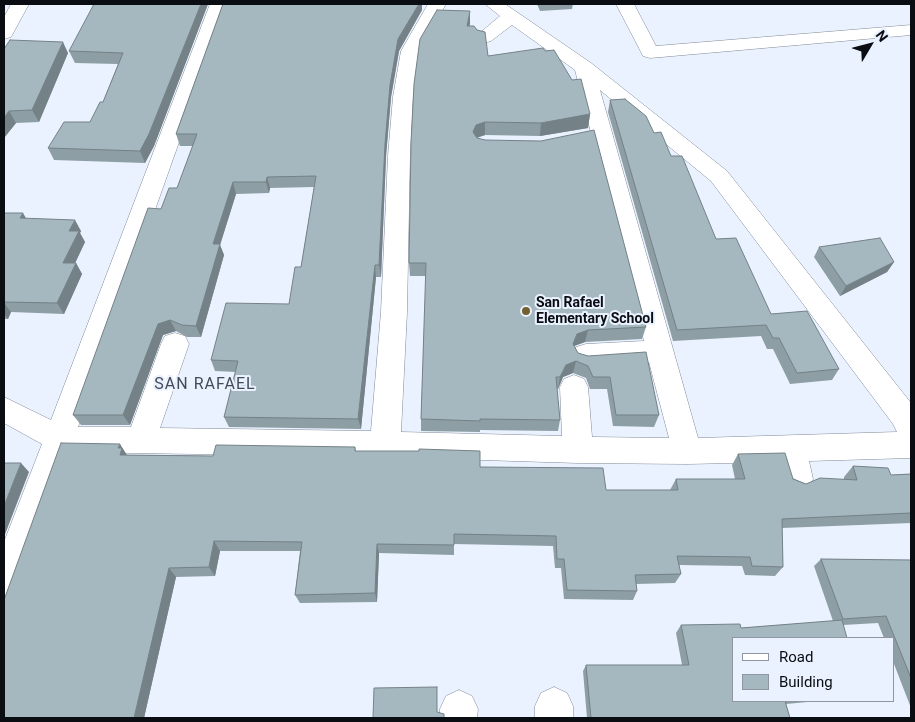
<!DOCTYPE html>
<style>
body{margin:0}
#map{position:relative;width:915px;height:722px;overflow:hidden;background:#eaf2ff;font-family:Roboto,sans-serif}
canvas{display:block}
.frame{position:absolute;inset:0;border:5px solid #0a0d12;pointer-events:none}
.legend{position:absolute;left:732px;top:637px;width:162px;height:65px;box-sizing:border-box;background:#eaf2ff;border:1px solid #9096a0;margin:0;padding:6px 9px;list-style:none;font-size:15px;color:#0a0d12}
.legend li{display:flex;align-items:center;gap:10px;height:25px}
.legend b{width:25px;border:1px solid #9096a0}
.north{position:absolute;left:845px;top:20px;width:50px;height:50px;-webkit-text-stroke:4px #eaf2ff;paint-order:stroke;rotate:53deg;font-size:14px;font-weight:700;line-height:20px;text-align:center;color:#0a0d12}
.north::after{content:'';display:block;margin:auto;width:18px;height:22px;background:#0a0d12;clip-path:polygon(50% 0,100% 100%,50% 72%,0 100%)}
</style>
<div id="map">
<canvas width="915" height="722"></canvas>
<div class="frame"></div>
<ul class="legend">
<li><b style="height:6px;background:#fff"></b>Road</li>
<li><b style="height:14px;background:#a5b8c0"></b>Building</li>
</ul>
<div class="north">N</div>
</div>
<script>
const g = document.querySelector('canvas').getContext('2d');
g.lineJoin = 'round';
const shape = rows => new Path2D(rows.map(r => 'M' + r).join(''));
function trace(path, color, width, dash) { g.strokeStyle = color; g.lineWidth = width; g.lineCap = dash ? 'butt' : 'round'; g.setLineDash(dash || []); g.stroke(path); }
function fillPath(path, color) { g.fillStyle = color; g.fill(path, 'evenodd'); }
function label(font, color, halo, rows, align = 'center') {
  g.font = font + ' Roboto,sans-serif'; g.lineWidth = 4; g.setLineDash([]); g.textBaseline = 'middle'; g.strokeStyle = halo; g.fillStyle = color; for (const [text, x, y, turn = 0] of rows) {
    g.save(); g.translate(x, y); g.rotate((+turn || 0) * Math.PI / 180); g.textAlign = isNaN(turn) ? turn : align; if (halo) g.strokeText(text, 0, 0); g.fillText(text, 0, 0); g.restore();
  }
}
const minor = shape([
 [11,4,29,4,11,37,4,39,4,17,11,4],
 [210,4,228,4,78,427,131,427,161,344,165,336,175,333,185,336,189,344,160,428,371,431,381,312,388,156,393,97,401,51,428,4,446,4,419,51,413,97,410,156,407,312,401,432,562,436,560,387,564,379,574,375,584,379,588,387,592,437,669,438,649,362,586,366,576,363,572,355,576,347,586,344,644,341,575,70,512,25,491,41,484,43,477,41,475,37,500,16,485,4,505,4,591,63,727,171,911,403,911,458,809,461,813,479,809,489,798,493,787,489,783,479,779,462,687,464,578,463,385,457,69,452,16,597,4,601,4,542,42,444,4,423,4,397,51,420,210,4],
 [600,90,711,181,893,424,897,432,698,438,600,90],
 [616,4,634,4,656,46,911,25,911,35,650,58,643,56,641,52,616,4],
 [554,687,567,693,573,706,573,718,535,718,535,706,541,693,554,687],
 [459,690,472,696,478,709,477,718,439,718,440,709,446,696,459,690]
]);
trace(minor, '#818a99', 1);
fillPath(minor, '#fff');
fillPath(shape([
 [208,4,154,146,145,163,54,160,48,148,90,122,103,102,118,64,75,63,69,51],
 [223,4,422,4,422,10,399,51,391,97,386,156,381,277,376,277,361,429,229,427,224,417,236,372,215,371,211,360,289,304,301,267,314,187,270,188,269,193,236,194,220,245,224,255,201,337,187,337,176,331,163,335,130,425,81,425,73,415,161,209,177,188,193,146,180,146,176,134],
 [537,4,573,4,572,9,540,11],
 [469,26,488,56,545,51,590,114,588,128,540,136,485,135,477,138,646,327,642,339,585,342,574,346,578,353,659,415,654,427,613,426,607,389,590,389,586,378,573,373,563,377,558,389,557,389,560,420,558,431,480,430,480,432,421,431,421,419,426,276,410,276,409,263],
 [4,49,68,53,39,122,16,123,4,138],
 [610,100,654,133,671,156,716,239,771,314,839,369,832,380,790,384,773,349,767,349,761,336,673,341,608,112],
 [4,213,81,231,80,233,85,242,75,263,76,263,82,274,64,314,11,312,8,319,4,319],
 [819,247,894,262,887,272,840,296,814,257],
 [355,447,356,451,480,467,606,490,670,490,676,479,735,479,732,465,738,454,806,484,844,479,844,477,853,466,891,475,911,474,911,523,782,528,783,567,775,576,745,575,742,566,679,565,681,574,675,583,636,584,637,591,633,600,564,599,561,568,555,568,553,546,454,544,454,555,379,553,377,602,300,603,295,595,300,551,220,551,215,576,176,577,144,718,4,718,127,455,213,456],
 [821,559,911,560,911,708,894,664,894,638,884,638,878,623,843,625,734,701,818,701,786,704,790,718,587,718,583,671,586,665,682,665,676,633,681,625,741,628,833,621,814,566]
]), '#8e9ea5');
fillPath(shape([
 [201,4,208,4,154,146,145,163,140,151],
 [419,4,422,4,422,10,399,51,391,97,386,156,381,277,379,265,385,144,390,85,398,39],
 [470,11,470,24,467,39,467,26],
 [63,42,68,53,39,122,32,110],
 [9,111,16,123,4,138,4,118],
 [590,114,588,128,540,136,541,123],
 [485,122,485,135,475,138,473,132,476,125],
 [267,177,270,188,269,193,266,182],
 [233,182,236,194,220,245,224,255,201,337,196,326,213,244],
 [23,213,30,225,20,218],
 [75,220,81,231,80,233,85,242,70,274,63,263,69,231],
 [894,262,887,272,840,296,846,286],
 [76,263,82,274,64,314,57,303],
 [375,265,376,277,361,429,358,419],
 [4,303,11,312,8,319,4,314],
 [170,320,176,331,163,335,130,425,123,415,158,324],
 [588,330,585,342,574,346,573,344,577,334],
 [576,361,573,373,563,377,558,389,560,377,566,365],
 [120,444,127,455,120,455,118,448],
 [21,463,29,472,4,537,4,506],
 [214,541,220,551,215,576,209,567],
 [377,544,379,553,377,602,375,593],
 [169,568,176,577,144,718,134,718]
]), '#748186');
const building = shape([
 [94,4,201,4,149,134,140,151,48,148,64,122,90,122,100,102,103,102,123,53,69,51,94,4],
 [223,4,419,4,398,39,390,85,385,144,379,265,375,265,358,419,224,417,238,361,211,360,226,303,289,304,295,267,301,267,316,176,267,177,266,182,233,182,213,244,220,244,196,326,182,325,170,320,158,324,123,415,73,415,148,208,161,209,169,188,177,188,197,134,176,134,223,4],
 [437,10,470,11,467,26,474,26,477,30,485,32,488,56,543,48,545,51,554,50,572,80,581,79,590,114,541,123,485,122,476,125,473,132,477,138,485,140,541,141,594,130,646,327,588,330,577,334,573,344,578,353,588,356,646,352,659,415,616,415,610,377,593,377,588,366,576,361,566,365,560,377,556,377,560,420,480,419,480,421,421,419,426,263,409,263,411,143,414,84,420,39,437,10],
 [10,40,63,42,32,110,9,111,4,118,4,49,10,40],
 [625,99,646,116,654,133,661,132,671,156,682,156,716,239,736,238,771,314,807,311,839,369,797,373,779,338,773,338,766,325,677,330,610,100,625,99],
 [4,213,23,213,20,218,75,220,69,231,79,231,63,263,76,263,57,303,4,302,4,213],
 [880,238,894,262,846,286,819,247,880,238],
 [61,443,120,444,118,448,122,448,120,455,213,456,216,445,355,447,355,451,419,451,419,449,480,451,480,467,603,468,606,490,678,490,676,479,745,479,738,454,785,453,793,479,806,484,820,478,857,480,853,466,888,468,891,475,911,474,911,513,782,519,783,567,752,566,750,557,677,556,681,574,635,575,637,591,567,590,564,559,557,559,556,536,454,534,454,545,377,544,375,593,295,595,302,542,214,541,209,567,169,568,134,718,4,718,4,600,61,443],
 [4,463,21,463,4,506,4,463],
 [821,559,911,560,911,678,886,616,843,619,821,559],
 [842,620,847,638,734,638,734,701,785,701,790,718,591,718,586,665,689,665,681,625,740,624,741,628,842,620],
 [437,687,437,712,444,714,444,718,373,718,374,688,437,687]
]);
fillPath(building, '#a5b8c0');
trace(building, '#748186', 1);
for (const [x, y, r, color] of [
 [526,311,5,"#72602e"]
]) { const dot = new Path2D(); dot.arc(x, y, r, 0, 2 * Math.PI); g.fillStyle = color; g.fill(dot); trace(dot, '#eaf2ff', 2); }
label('bold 14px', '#0a0d12', '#eaf2ff', [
 ["San Rafael",536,303],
 ["Elementary School",536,319]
], 'left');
g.letterSpacing = '1px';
label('16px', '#434b58', '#eaf2ff', [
 ["SAN RAFAEL",205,385]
]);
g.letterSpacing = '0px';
</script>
